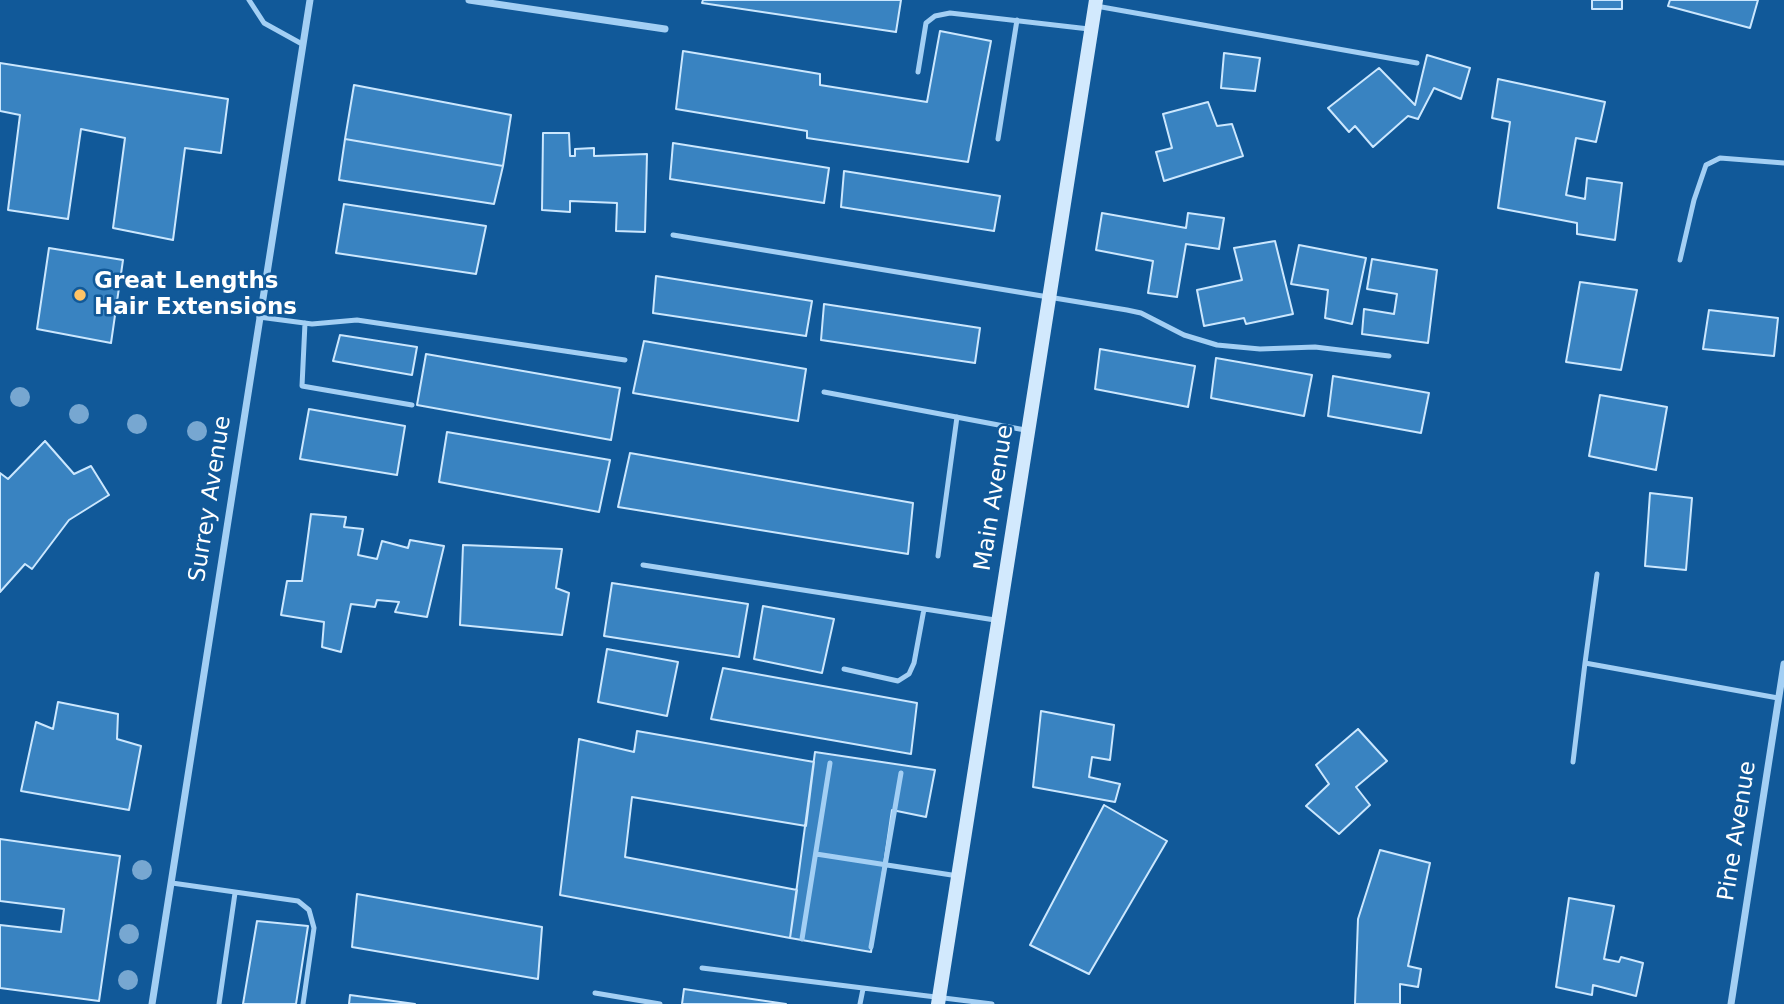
<!DOCTYPE html>
<style>
body{margin:0}
canvas{display:block;background:#115999}
</style>
<canvas width="1784" height="1004"></canvas>
<script>
const g = document.querySelector('canvas').getContext('2d');
g.lineJoin = 'round';
function fillPath(path, color) { g.fillStyle = color; g.fill(path, 'evenodd'); }
const shape = rows => new Path2D(rows.map(r => 'M' + r).join(''));
function trace(path, color, width, dash) { g.strokeStyle = color; g.lineWidth = width; g.lineCap = dash ? 'butt' : 'round'; g.setLineDash(dash || []); g.stroke(path); }
function label(font, color, halo, rows, align = 'center') {
  g.font = font + ' "DejaVu Sans",sans-serif'; g.lineWidth = 5; g.setLineDash([]); g.textBaseline = 'middle'; g.strokeStyle = halo; g.fillStyle = color; for (const [text, x, y, turn = 0] of rows) {
    g.save(); g.translate(x, y); g.rotate((+turn || 0) * Math.PI / 180); g.textAlign = isNaN(turn) ? turn : align; if (halo) g.strokeText(text, 0, 0); g.fillText(text, 0, 0); g.restore();
  }
}
const building = shape([
 [703,0,901,0,896,32,702,3,703,0],
 [1592,0,1622,0,1622,9,1592,9,1592,0],
 [1670,0,1758,0,1750,28,1668,6,1670,0],
 [940,31,991,41,968,162,807,138,807,131,676,109,683,51,820,74,820,85,927,102,940,31],
 [1224,53,1260,58,1255,91,1221,88,1224,53],
 [1427,55,1470,68,1461,99,1434,88,1418,119,1408,116,1373,147,1355,126,1349,132,1328,108,1379,68,1415,105,1427,55],
 [0,63,228,99,221,153,185,148,173,240,113,228,125,138,81,129,68,219,8,210,20,115,0,111,0,63],
 [1498,79,1605,102,1596,142,1576,138,1566,195,1585,199,1587,178,1622,183,1615,240,1577,234,1577,223,1498,208,1510,122,1492,118,1498,79],
 [354,85,511,115,503,166,345,139,354,85],
 [1208,102,1217,126,1232,124,1243,156,1164,181,1156,152,1172,148,1163,114,1208,102],
 [543,133,569,133,570,156,575,156,575,149,594,148,594,156,647,154,645,232,616,231,617,203,570,201,570,212,542,210,543,133],
 [345,139,503,166,494,204,339,180,345,139],
 [673,143,829,168,824,203,670,179,673,143],
 [844,171,1000,196,994,231,841,207,844,171],
 [344,204,486,226,476,274,336,253,344,204],
 [1102,213,1186,228,1188,213,1224,218,1219,249,1186,244,1177,297,1148,293,1153,261,1096,250,1102,213],
 [1275,241,1293,314,1246,324,1244,318,1204,326,1197,290,1242,280,1234,248,1275,241],
 [1299,245,1366,258,1352,324,1325,318,1328,290,1291,284,1299,245],
 [49,248,123,260,111,343,37,329,49,248],
 [1372,259,1437,270,1428,343,1362,334,1364,309,1394,314,1397,294,1367,289,1372,259],
 [656,276,812,301,806,336,653,313,656,276],
 [1580,282,1637,290,1621,370,1566,362,1580,282],
 [824,304,980,328,975,363,821,340,824,304],
 [1709,310,1778,318,1774,356,1703,349,1709,310],
 [340,335,417,347,412,375,333,361,340,335],
 [644,341,806,369,798,421,633,393,644,341],
 [1100,349,1195,366,1188,407,1095,389,1100,349],
 [426,354,620,388,611,440,417,405,426,354],
 [1216,358,1312,375,1304,416,1211,398,1216,358],
 [1333,376,1429,393,1421,433,1328,416,1333,376],
 [1600,395,1667,407,1656,470,1589,456,1600,395],
 [309,409,405,426,397,475,300,459,309,409],
 [447,432,610,460,599,512,439,482,447,432],
 [45,441,74,474,91,466,109,495,69,520,32,569,25,564,0,592,0,473,8,479,45,441],
 [630,453,913,503,908,554,618,507,630,453],
 [1650,493,1692,498,1686,570,1645,566,1650,493],
 [311,514,346,517,344,527,363,529,358,555,377,559,382,541,408,548,410,540,444,546,427,617,395,612,399,602,377,600,375,607,351,604,341,652,322,647,324,622,281,615,287,581,302,581,311,514],
 [463,545,562,549,556,588,569,593,562,635,460,625,463,545],
 [612,583,748,604,739,657,604,636,612,583],
 [763,606,834,619,822,673,754,659,763,606],
 [607,649,678,662,667,716,598,702,607,649],
 [723,668,917,703,911,754,711,719,723,668],
 [58,702,118,714,117,739,141,746,129,810,21,791,36,722,53,729,58,702],
 [1041,711,1114,725,1110,760,1092,757,1089,777,1120,784,1115,802,1033,787,1041,711],
 [1358,729,1387,761,1356,787,1370,805,1339,834,1306,806,1329,784,1316,765,1358,729],
 [637,731,814,762,806,826,632,797,625,857,797,890,790,938,560,895,579,739,634,752,637,731],
 [815,752,935,770,926,817,892,810,871,952,790,938,815,752],
 [1104,805,1167,841,1089,974,1030,945,1104,805],
 [0,839,120,856,99,1001,0,988,0,925,61,932,64,909,0,901,0,839],
 [1380,850,1430,863,1408,966,1421,969,1418,987,1400,984,1400,1004,1355,1004,1358,919,1380,850],
 [357,894,542,927,538,979,352,947,357,894],
 [1569,898,1614,906,1604,959,1619,962,1621,957,1643,963,1636,996,1593,985,1592,995,1556,987,1569,898],
 [257,921,308,926,296,1004,243,1004,257,921],
 [684,989,786,1004,682,1004,684,989],
 [350,995,415,1004,349,1004,350,995]
]);
fillPath(building, '#3983c1');
trace(building, '#cbe7fe', 2);
trace(shape([
 [249,0,264,23,302,44],
 [1096,6,1417,63],
 [918,72,926,23,935,16,950,13,1089,29],
 [998,139,1017,20],
 [673,235,1127,310,1141,313,1184,335,1217,345,1260,349,1315,347,1389,356],
 [1680,260,1694,200,1706,165,1720,158,1784,163],
 [259,317,312,324,357,320,625,360],
 [305,323,302,386,412,405],
 [824,392,1025,430],
 [938,556,957,417],
 [643,565,995,620],
 [1585,663,1597,574],
 [844,669,898,681,909,674,914,663,924,609],
 [1573,762,1585,663,1778,698],
 [816,854,958,876],
 [172,883,298,901,309,910,314,928,303,1004],
 [802,939,830,763],
 [871,947,901,773],
 [702,968,992,1004],
 [595,993,660,1004],
 [219,1004,235,893],
 [860,1004,863,989]
]), '#a3cff4', 5);
trace(shape([
 [469,0,665,29],
 [152,1004,310,0],
 [1731,1004,1784,664]
]), '#a3cff4', 7);
trace(shape([
 [938,1004,1096,0]
]), '#d2e9fd', 14);
g.fillStyle = '#77a7d1';
for (const [x, y] of [
 [20,397],
 [79,414],
 [137,424],
 [197,431],
 [142,870],
 [129,934],
 [128,980]
]) { g.beginPath(); g.arc(x, y, 10, 0, 2 * Math.PI); g.fill(); }
for (const [x, y, r, color] of [
 [80,295,7,"#ffc466"]
]) { const dot = new Path2D(); dot.arc(x, y, r, 0, 2 * Math.PI); g.fillStyle = color; g.fill(dot); trace(dot, '#115999', 2.5); }
label('bold 23px', '#fff', '#115999', [
 ["Great Lengths",94,282],
 ["Hair Extensions",94,308]
], 'left');
label('23px', '#fff', '#115999', [
 ["Main Avenue",995,498,-81],
 ["Surrey Avenue",211,499,-81],
 ["Pine Avenue",1738,831,-81]
]);
</script>
